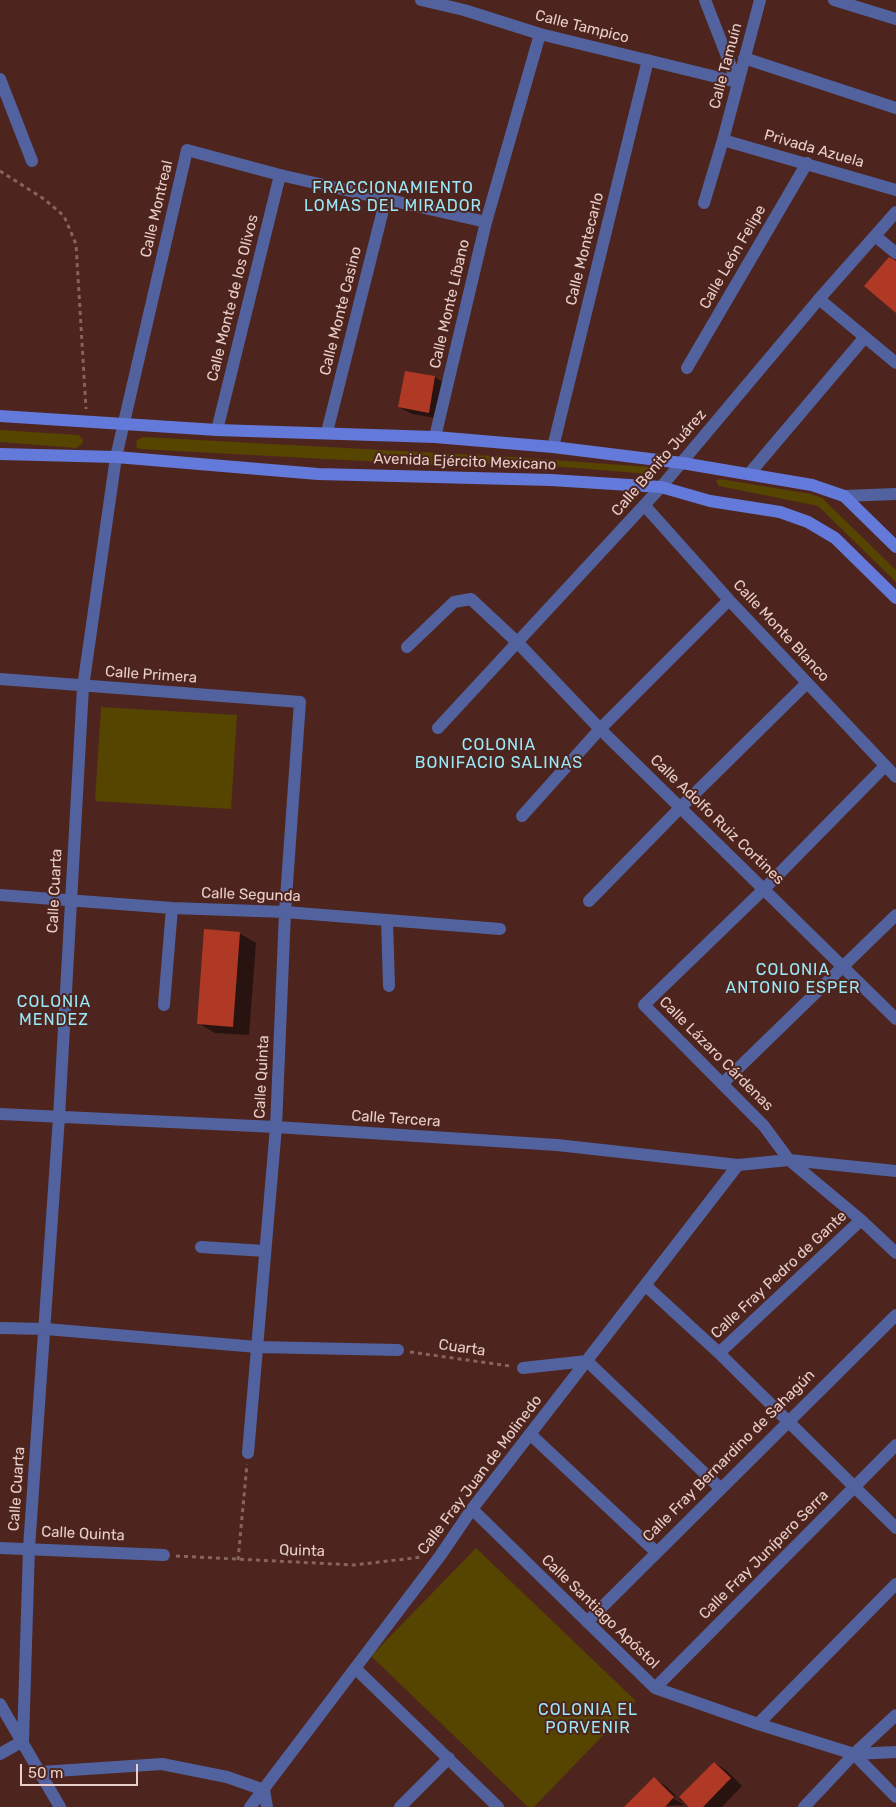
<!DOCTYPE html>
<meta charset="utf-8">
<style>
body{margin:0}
#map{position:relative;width:896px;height:1807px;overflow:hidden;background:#4d251e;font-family:Rubik,sans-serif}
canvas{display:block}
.scale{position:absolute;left:20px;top:1764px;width:118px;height:22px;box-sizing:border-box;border:2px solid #e8cdc8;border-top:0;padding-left:6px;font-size:15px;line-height:18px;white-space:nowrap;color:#e8cdc8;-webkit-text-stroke:4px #4d251e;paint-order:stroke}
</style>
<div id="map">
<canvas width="896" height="1807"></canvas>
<div class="scale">50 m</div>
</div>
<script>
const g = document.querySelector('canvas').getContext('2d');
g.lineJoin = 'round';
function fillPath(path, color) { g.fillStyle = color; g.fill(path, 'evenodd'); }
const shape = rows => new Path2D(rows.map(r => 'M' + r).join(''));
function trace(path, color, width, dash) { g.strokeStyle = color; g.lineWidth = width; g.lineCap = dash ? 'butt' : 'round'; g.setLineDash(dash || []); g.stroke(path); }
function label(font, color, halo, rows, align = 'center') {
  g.font = font + ' Rubik,sans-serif'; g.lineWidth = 4; g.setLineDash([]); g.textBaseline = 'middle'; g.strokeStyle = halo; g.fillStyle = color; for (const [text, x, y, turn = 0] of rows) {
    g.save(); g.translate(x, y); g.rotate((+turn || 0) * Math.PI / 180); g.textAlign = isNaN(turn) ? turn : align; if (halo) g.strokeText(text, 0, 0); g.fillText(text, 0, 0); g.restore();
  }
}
fillPath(shape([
 [0,430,79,435,83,440,82,444,76,448,0,442],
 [143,437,512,457,650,467,652,469,649,474,515,463,437,465,141,449,137,448,136,441],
 [720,479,811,494,822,498,896,570,896,582,818,506,719,486,716,481],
 [101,707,237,715,231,809,95,801],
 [476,1548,636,1701,534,1807,528,1807,371,1656]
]), '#564401');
fillPath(shape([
 [406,373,435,377,447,385,441,419,412,414,399,407],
 [239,933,256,943,249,1035,215,1033,198,1023],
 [714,1763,726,1770,742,1786,722,1807,691,1807,669,1793,668,1795,685,1805,626,1807,654,1779,666,1786,679,1799]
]), '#0007');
fillPath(shape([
 [889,257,896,261,896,313,864,286],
 [405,371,435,376,429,413,398,407],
 [204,929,240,932,233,1027,197,1024],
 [714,1762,731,1778,703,1807,689,1807,679,1797],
 [654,1777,674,1797,665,1807,624,1807]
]), '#b03925');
trace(shape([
 [0,171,44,199,64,216,76,244,86,409],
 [410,1352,510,1366],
 [176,1556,354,1565,422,1557],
 [238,1560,247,1464]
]), '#87645e', 3, [4, 4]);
trace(shape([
 [421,0,464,10,540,34,737,82],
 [705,0,737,82],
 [834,0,896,19],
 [744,58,896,108],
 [0,79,32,161],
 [723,140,896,190],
 [704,203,723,140,760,0],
 [875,236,896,253],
 [819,299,896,363],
 [687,368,807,163],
 [217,430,280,175],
 [327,432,386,198],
 [435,437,486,222,540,34],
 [553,447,648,60],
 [749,474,865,337],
 [844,496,896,494],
 [645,506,729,600,896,777],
 [407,647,454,602,471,599,518,643,600,729,896,1019],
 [0,679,300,702,285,912,276,1127,248,1453],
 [438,728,661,487],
 [885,766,764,889,644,1005,764,1126,789,1160,861,1220,896,1253],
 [522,816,600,729,729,600],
 [0,895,172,908,285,912,500,929],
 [589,901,680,808,807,683],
 [387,920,389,986],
 [164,1005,172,908],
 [722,1084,896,915],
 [0,1114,276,1127,557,1145,738,1165,789,1160,896,1171],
 [201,1247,265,1251],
 [645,1285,719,1353,896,1528],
 [0,1328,46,1329,257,1347,398,1350],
 [719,1353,861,1220],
 [523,1368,587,1361,720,1488],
 [530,1434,656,1552],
 [472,1509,655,1688,758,1724,854,1754,896,1752],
 [0,1548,164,1555],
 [587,1622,896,1315],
 [355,1668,498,1807],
 [655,1688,896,1445],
 [0,1704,60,1807],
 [758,1724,896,1584],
 [0,1754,23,1741,29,1548,59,1117,83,687,116,457,187,150,280,175,486,222],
 [854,1754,896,1797],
 [41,1772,162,1764,227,1777,264,1790,267,1807],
 [250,1807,440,1556,472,1509,738,1165],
 [400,1807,449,1758],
 [804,1807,854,1754,896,1715]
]), '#52629f', 12);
trace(shape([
 [661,487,819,299,896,212]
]), '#52629f', 12);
trace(shape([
 [0,416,217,430,435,437,553,447,682,463,812,485,844,496,896,547],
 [0,454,116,457,318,474,551,480,661,487,710,501,780,512,808,522,835,538,896,598]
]), '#647adb', 12);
label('15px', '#e8cdc8', '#4d251e', [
 ["Calle Tampico",582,27,14],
 ["Calle Tamuín",726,66,-75],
 ["Privada Azuela",814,149,16],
 ["Calle Montreal",157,209,-77],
 ["Calle Montecarlo",585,249,-76],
 ["Calle León Felipe",733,257,-60],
 ["Calle Monte de los Olivos",233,298,-76],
 ["Calle Monte Líbano",450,304,-77],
 ["Calle Monte Casino",341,311,-76],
 ["Avenida Ejército Mexicano",465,462,2],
 ["Calle Benito Juárez",659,463,-49],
 ["Calle Monte Blanco",781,631,47],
 ["Calle Primera",151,675,4],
 ["Calle Adolfo Ruiz Cortines",717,820,44],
 ["Calle Cuarta",55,891,-87],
 ["Calle Segunda",251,895,2],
 ["Calle Lázaro Cárdenas",716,1054,45],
 ["Calle Quinta",262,1077,-87],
 ["Calle Tercera",396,1119,4],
 ["Calle Fray Pedro de Gante",779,1275,-43],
 ["Cuarta",462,1348,8],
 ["Calle Fray Bernardino de Sahagún",729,1456,-45],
 ["Calle Fray Juan de Molinedo",480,1475,-53],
 ["Calle Cuarta",17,1489,-86],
 ["Calle Quinta",83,1534,3],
 ["Quinta",302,1551,2],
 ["Calle Fray Junípero Serra",764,1555,-45],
 ["Calle Santiago Apóstol",600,1612,44]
]);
g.letterSpacing = '1px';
label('16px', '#9ae8f8', '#4d251e', [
 ["FRACCIONAMIENTO",393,188],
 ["LOMAS DEL MIRADOR",393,206],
 ["COLONIA",499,745],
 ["BONIFACIO SALINAS",499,763],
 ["COLONIA",793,970],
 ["ANTONIO ESPER",793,988],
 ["COLONIA",54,1002],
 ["MENDEZ",54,1020],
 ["COLONIA EL",588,1710],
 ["PORVENIR",588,1728]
]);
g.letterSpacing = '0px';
</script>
